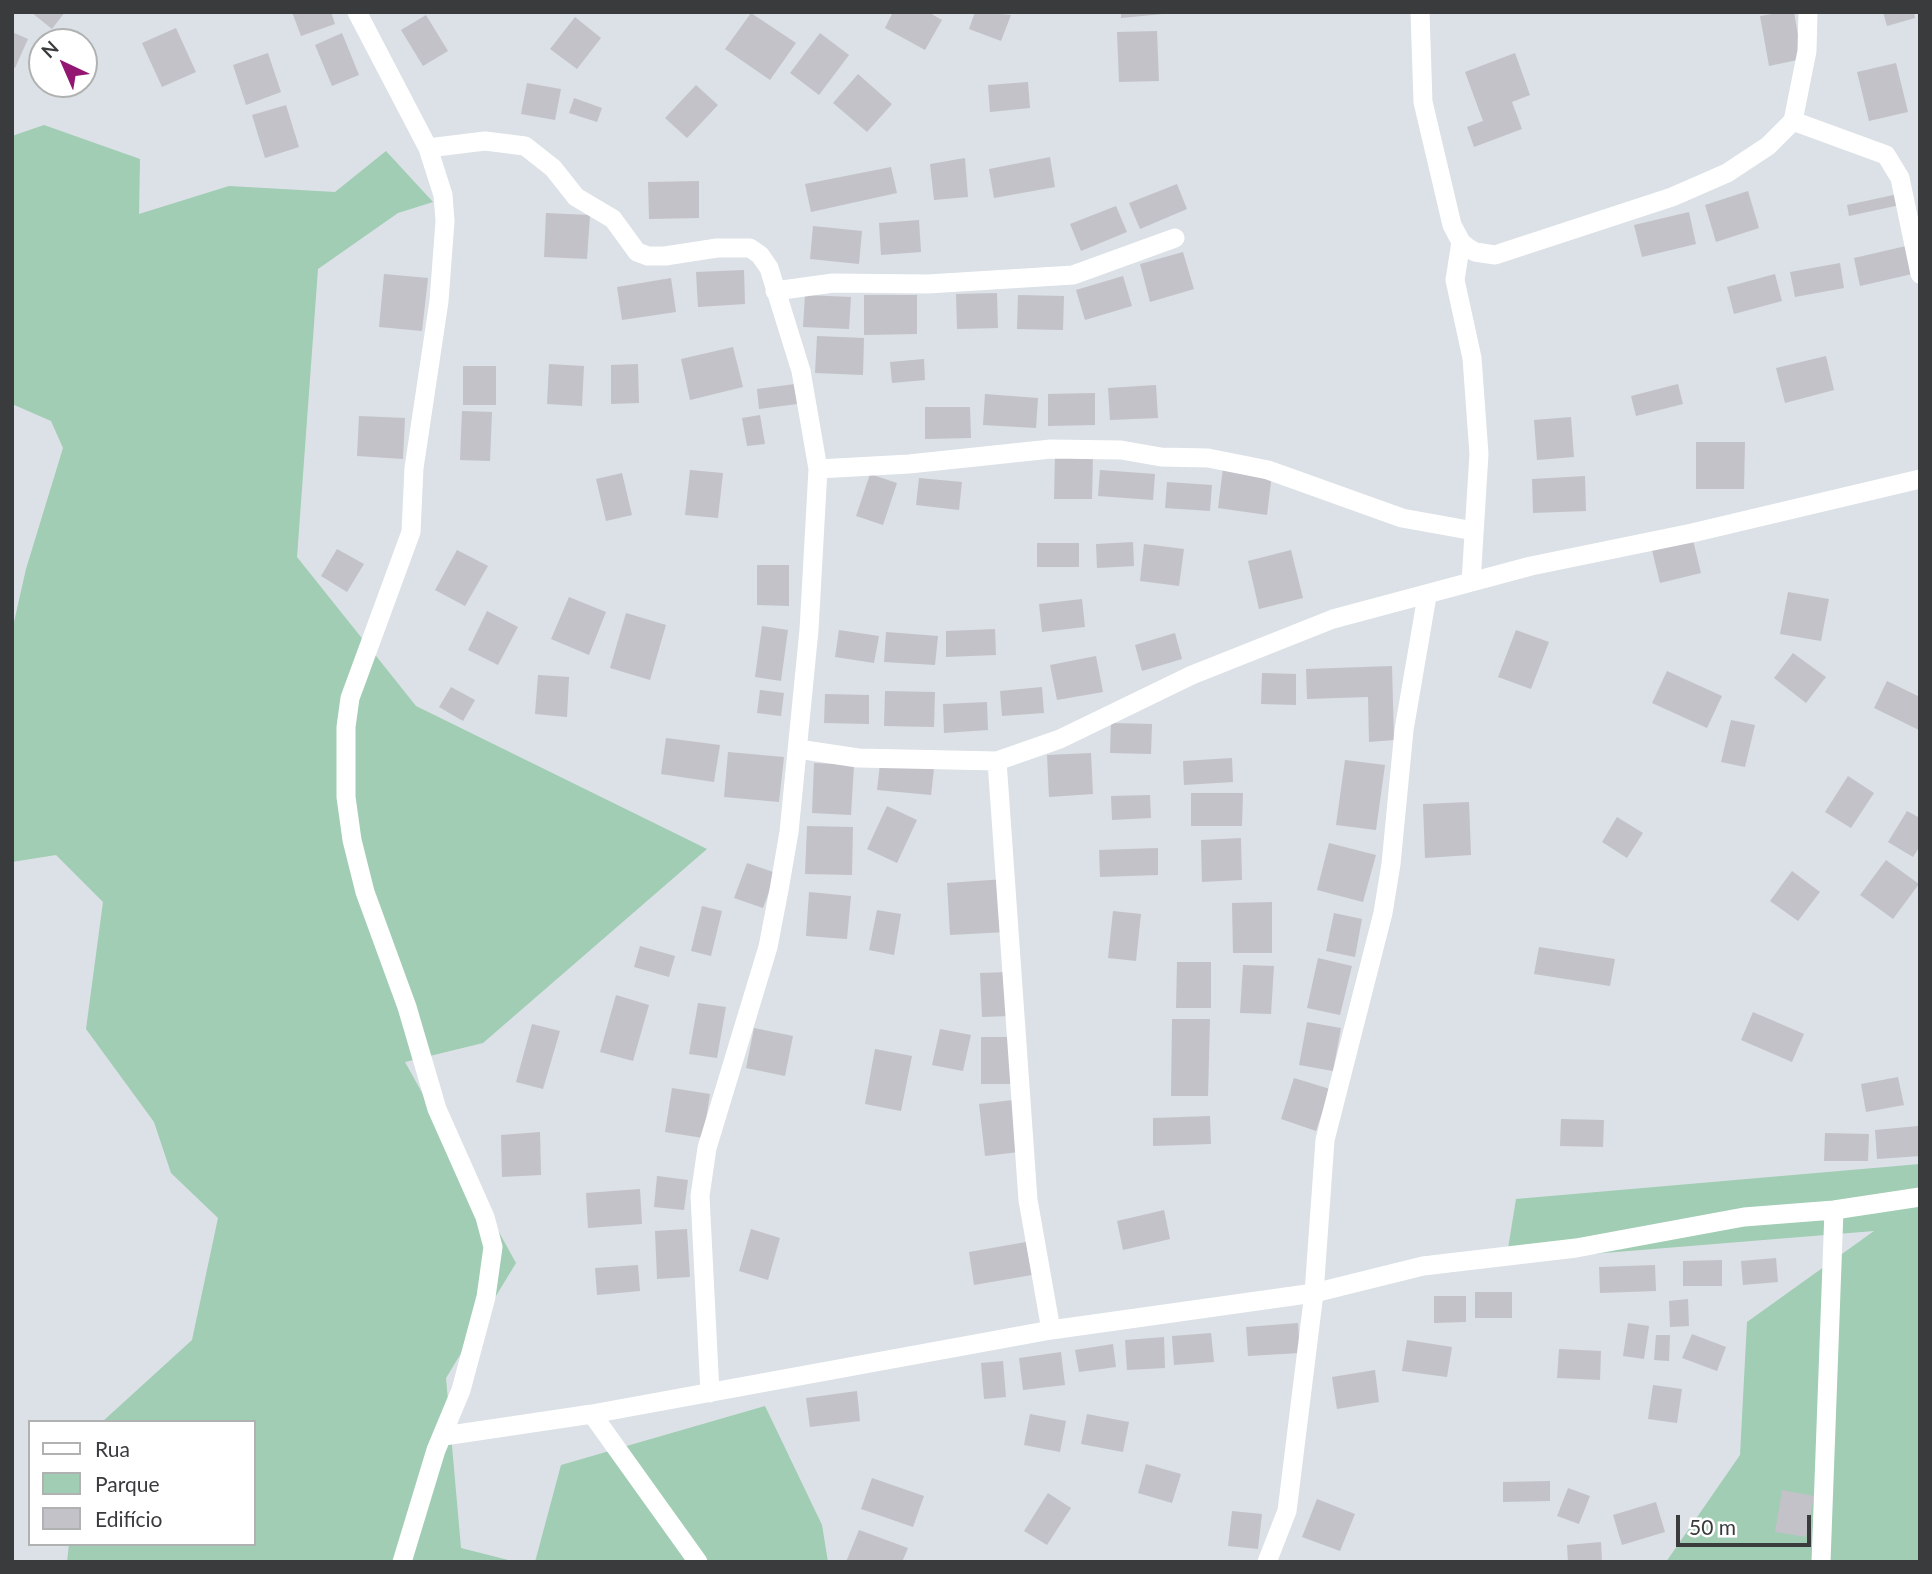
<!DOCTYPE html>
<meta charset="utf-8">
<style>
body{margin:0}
#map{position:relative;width:1932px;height:1574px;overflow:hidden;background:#dbe1e6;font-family:Lato,sans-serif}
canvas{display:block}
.frame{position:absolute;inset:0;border:14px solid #393b3d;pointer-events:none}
.legend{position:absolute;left:28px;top:1420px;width:228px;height:126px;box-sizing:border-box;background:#fff;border:2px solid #b0b1b1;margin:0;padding:9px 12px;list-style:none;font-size:21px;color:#393b3d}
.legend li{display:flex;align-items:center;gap:14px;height:35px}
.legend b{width:35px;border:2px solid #b0b1b1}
.north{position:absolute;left:28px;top:28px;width:70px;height:70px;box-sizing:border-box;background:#fff;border:2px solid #b0b1b1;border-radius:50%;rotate:316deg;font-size:19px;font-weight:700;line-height:28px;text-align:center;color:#393b3d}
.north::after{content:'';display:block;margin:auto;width:24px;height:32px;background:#931772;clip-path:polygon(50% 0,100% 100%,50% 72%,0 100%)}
.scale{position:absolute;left:1676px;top:1515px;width:135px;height:32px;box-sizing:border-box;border:4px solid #393b3d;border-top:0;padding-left:9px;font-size:21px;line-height:24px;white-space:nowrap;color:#393b3d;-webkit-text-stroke:5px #fff;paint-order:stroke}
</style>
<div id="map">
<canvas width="1932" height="1574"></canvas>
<div class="frame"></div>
<ul class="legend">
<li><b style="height:9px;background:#fff"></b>Rua</li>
<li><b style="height:19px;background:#a0cdb3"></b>Parque</li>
<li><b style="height:19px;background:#c3c2c9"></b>Edifício</li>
</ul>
<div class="north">N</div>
<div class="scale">50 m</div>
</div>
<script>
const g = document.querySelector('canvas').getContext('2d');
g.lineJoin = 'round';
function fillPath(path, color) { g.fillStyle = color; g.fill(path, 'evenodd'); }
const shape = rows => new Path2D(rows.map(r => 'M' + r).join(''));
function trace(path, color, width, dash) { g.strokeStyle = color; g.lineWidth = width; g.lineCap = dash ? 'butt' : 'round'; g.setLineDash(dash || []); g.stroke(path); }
fillPath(shape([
 [44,125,140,159,139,214,229,186,335,192,386,151,433,202,398,213,318,269,297,557,416,706,707,849,483,1043,405,1062,516,1263,446,1378,461,1548,516,1562,67,1562,69,1544,254,1544,254,1422,102,1422,192,1340,218,1218,171,1173,154,1122,86,1029,103,902,56,855,12,862,12,631,26,569,63,448,51,421,12,404,12,136],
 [1920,1164,1920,1562,1666,1562,1740,1455,1747,1322,1874,1231,1506,1261,1516,1199],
 [765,1406,822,1525,828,1562,535,1562,561,1465]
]), '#a0cdb3');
fillPath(shape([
 [31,12,65,12,52,29],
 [292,12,331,12,335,24,301,36],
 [893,12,928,12,942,20,925,50,885,28],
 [975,12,1011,15,1001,41,969,29],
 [1121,12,1163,12,1163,14,1121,18],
 [1783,12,1794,12,1802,59,1769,66,1760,16],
 [1883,12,1914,12,1915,18,1887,26],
 [751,13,796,43,770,80,725,49],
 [426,15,448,51,423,66,401,30],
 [575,17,601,38,577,69,550,49],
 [176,28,196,72,162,87,142,43],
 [1157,31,1159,81,1119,82,1117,32],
 [12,32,28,39,15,68,12,67],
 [342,33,359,75,332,86,315,45],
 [820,33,849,55,819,95,790,73],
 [268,53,281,92,246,105,233,65],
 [1515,53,1530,95,1512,102,1522,129,1474,147,1467,127,1483,121,1465,72],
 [1896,63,1908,112,1869,121,1857,72],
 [858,74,892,104,867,132,833,103],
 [1028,82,1030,108,990,112,988,85],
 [527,83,561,89,555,120,521,114],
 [696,85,718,105,687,138,665,118],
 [574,98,602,108,597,122,569,113],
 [286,105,299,147,265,158,252,115],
 [1050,157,1055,187,994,198,989,169],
 [965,158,968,197,934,200,930,164],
 [891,167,897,193,811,212,805,184],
 [699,181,699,218,649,219,648,182],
 [1177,184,1187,209,1140,229,1129,203],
 [1748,191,1759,228,1716,242,1705,205],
 [1898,194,1900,205,1849,216,1847,205],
 [1116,206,1127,232,1081,251,1070,224],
 [1689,212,1696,244,1642,257,1634,225],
 [546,213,590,215,587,259,544,257],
 [919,220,921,252,881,255,879,223],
 [813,226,862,231,859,264,810,259],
 [1906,246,1912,274,1860,286,1854,258],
 [1183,252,1194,289,1150,302,1140,264],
 [1840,263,1844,288,1795,297,1790,272],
 [744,270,745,304,698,307,696,272],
 [384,274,428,278,422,331,379,327],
 [1775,274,1782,301,1734,314,1727,287],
 [1123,276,1132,306,1085,320,1076,290],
 [671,278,676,312,622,320,617,287],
 [997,293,998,328,957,329,956,294],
 [805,295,851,297,849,329,803,327],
 [864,295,917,295,917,334,864,335],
 [1018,295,1064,296,1063,330,1017,329],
 [817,336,864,338,863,375,815,373],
 [733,347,743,387,690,400,681,359],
 [1826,356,1834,390,1785,403,1776,368],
 [924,359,925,380,892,383,890,362],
 [549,364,584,366,582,406,547,404],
 [638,364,639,403,611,404,611,365],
 [463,366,496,366,496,405,463,405],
 [795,384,797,404,759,409,757,389],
 [1678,384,1683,404,1636,416,1631,396],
 [1156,385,1158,418,1110,420,1108,388],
 [1095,393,1095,425,1048,426,1048,394],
 [985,394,1038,398,1036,428,983,425],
 [925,407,970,407,971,438,925,439],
 [462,411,492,412,490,461,460,460],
 [760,415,765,444,747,446,742,418],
 [359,416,405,418,403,459,357,456],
 [1571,417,1574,457,1537,460,1534,420],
 [1696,442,1745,442,1744,489,1696,489],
 [1055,455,1093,455,1092,499,1054,499],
 [1223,468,1272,474,1267,515,1218,508],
 [690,470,723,473,718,518,685,515],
 [1100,470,1155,474,1153,500,1098,496],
 [622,473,632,515,606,521,596,479],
 [870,474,897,483,883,525,856,516],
 [1585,476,1586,511,1533,513,1532,479],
 [919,478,962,482,959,510,916,505],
 [1167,482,1212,485,1210,511,1165,508],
 [1693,540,1701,573,1660,583,1652,550],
 [1133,542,1134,566,1097,568,1096,544],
 [1037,543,1079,543,1079,567,1037,567],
 [1144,544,1184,549,1179,586,1140,581],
 [337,549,364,564,347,592,321,576],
 [457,550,488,566,465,606,435,590],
 [1291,550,1303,598,1259,609,1248,561],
 [757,565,789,565,789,606,757,605],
 [1788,592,1829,599,1821,641,1780,634],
 [569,597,606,612,589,655,551,639],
 [1082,599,1085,627,1042,632,1039,604],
 [487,611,518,627,498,665,468,650],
 [626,613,666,625,650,680,610,668],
 [762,626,788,630,781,681,755,677],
 [995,629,996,655,946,657,946,631],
 [839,630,879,636,874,663,835,657],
 [1516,630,1549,642,1531,689,1498,677],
 [886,632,938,636,935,665,884,662],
 [1175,633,1182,659,1142,671,1135,645],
 [1793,653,1826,677,1806,703,1774,678],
 [1096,656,1103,692,1057,700,1050,665],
 [1392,666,1394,740,1369,742,1368,697,1307,699,1306,669],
 [1667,671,1722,696,1707,728,1652,703],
 [1262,673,1296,674,1296,705,1261,704],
 [538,675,569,677,567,717,535,714],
 [1887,681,1920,697,1919,730,1874,708],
 [451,687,475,700,463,721,439,707],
 [1042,687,1044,713,1002,716,1000,691],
 [760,690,784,693,781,716,757,713],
 [885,691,935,692,934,727,884,726],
 [825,694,869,695,869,724,824,723],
 [987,702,988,730,944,733,943,704],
 [1731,720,1755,725,1745,767,1721,762],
 [1111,723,1152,724,1151,754,1110,753],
 [666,738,720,745,714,782,661,774],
 [728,752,784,757,779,802,724,797],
 [1091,753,1093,794,1049,797,1047,755],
 [1232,758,1233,782,1184,785,1183,761],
 [1345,760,1385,765,1376,830,1336,825],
 [814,763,854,765,851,815,812,813],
 [880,764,934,769,931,795,877,790],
 [1848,776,1874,793,1851,828,1825,812],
 [1191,793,1243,793,1242,826,1191,826],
 [1150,795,1151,818,1112,820,1111,796],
 [1469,802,1471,855,1425,858,1423,804],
 [887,806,917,820,897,863,867,849],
 [1907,811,1920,818,1920,846,1913,857,1888,842],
 [1617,817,1643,833,1627,858,1602,842],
 [807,826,853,827,852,875,805,874],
 [1241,838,1242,880,1202,882,1201,840],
 [1329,843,1376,855,1363,902,1317,890],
 [1158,848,1158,875,1100,877,1099,850],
 [1886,860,1919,884,1893,919,1860,895],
 [747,863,776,873,763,908,734,898],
 [1792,871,1820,892,1798,921,1770,901],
 [1005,879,1007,932,950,935,947,883],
 [809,892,851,896,847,939,806,936],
 [1272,902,1272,953,1233,953,1232,903],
 [702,906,722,911,711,956,691,951],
 [877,910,901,914,894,955,869,950],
 [1113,911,1141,914,1136,961,1108,958],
 [1334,913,1362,919,1355,957,1326,951],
 [640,946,675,956,669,977,634,967],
 [1539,947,1615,959,1610,986,1534,974],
 [1318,958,1352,966,1340,1015,1307,1008],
 [1177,962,1211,962,1211,1008,1176,1008],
 [1243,965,1274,966,1271,1014,1240,1013],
 [1009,972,1010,1016,982,1017,980,973],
 [616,995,649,1005,633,1061,600,1052],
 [698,1003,726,1007,717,1058,689,1054],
 [1753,1012,1804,1034,1792,1062,1741,1040],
 [1172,1019,1210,1019,1208,1096,1171,1096],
 [1307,1022,1341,1028,1333,1071,1299,1065],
 [532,1024,560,1031,543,1089,516,1082],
 [754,1028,793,1036,785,1076,746,1068],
 [940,1029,971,1035,963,1071,932,1065],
 [981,1037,1012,1037,1012,1084,981,1084],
 [875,1049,912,1056,901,1111,865,1104],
 [1898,1077,1904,1105,1866,1112,1861,1084],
 [1294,1078,1330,1089,1316,1131,1281,1119],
 [672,1088,710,1094,703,1138,665,1132],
 [1013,1100,1019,1152,985,1156,979,1104],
 [1210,1116,1211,1144,1153,1146,1153,1118],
 [1561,1119,1604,1120,1603,1147,1560,1146],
 [1918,1126,1920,1156,1877,1159,1875,1130],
 [540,1132,541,1175,502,1177,501,1135],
 [1825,1133,1869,1134,1868,1161,1824,1161],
 [657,1176,688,1180,684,1210,654,1207],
 [640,1189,642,1224,588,1228,586,1193],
 [1164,1210,1170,1239,1123,1250,1117,1221],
 [687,1229,690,1277,657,1279,655,1231],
 [751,1229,780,1238,768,1280,739,1271],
 [1026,1242,1032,1275,974,1285,969,1252],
 [1776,1258,1778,1282,1743,1285,1741,1261],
 [1722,1260,1722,1286,1683,1286,1683,1261],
 [638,1265,640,1291,597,1295,595,1268],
 [1655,1265,1656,1291,1600,1293,1599,1267],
 [1475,1292,1512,1292,1512,1318,1475,1318],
 [1434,1296,1466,1296,1466,1322,1434,1323],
 [1688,1299,1689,1326,1670,1327,1669,1301],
 [1298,1323,1300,1353,1248,1356,1246,1327],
 [1628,1323,1649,1326,1644,1359,1623,1356],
 [1211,1333,1214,1362,1174,1365,1172,1336],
 [1692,1334,1726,1347,1717,1371,1682,1358],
 [1656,1335,1670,1335,1669,1361,1654,1360],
 [1164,1337,1165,1368,1127,1370,1125,1340],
 [1407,1340,1452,1347,1447,1377,1402,1371],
 [1113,1344,1116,1367,1079,1372,1075,1350],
 [1559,1349,1601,1351,1600,1380,1557,1378],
 [1061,1352,1065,1385,1023,1390,1019,1358],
 [1003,1361,1006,1397,984,1399,981,1363],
 [1375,1370,1379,1402,1337,1409,1332,1377],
 [1653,1385,1682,1389,1677,1423,1648,1419],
 [857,1391,860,1421,810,1427,806,1398],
 [1030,1414,1066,1421,1060,1452,1024,1445],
 [1087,1414,1129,1422,1123,1452,1081,1444],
 [1146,1464,1181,1474,1172,1503,1138,1493],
 [872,1478,924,1496,913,1527,861,1509],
 [1550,1481,1550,1501,1503,1502,1503,1482],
 [1568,1488,1590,1496,1579,1524,1557,1516],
 [1782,1490,1814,1496,1806,1537,1775,1532],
 [1048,1493,1071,1508,1047,1545,1024,1531],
 [1317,1499,1355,1514,1340,1551,1302,1537],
 [1656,1502,1665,1532,1622,1545,1613,1515],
 [1232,1511,1262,1514,1258,1549,1228,1546],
 [859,1530,908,1548,902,1562,846,1562],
 [1601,1542,1602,1562,1568,1562,1567,1545]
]), '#c3c2c9');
trace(shape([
 [357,12,428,148,443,195,445,221,439,301,414,468,411,532,350,698,346,727,346,797,352,840,365,892,407,1007,437,1109,485,1217,493,1247,486,1297,461,1390,436,1450,402,1562],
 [1420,12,1423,102,1452,225,1461,242,1467,247,1475,252,1495,255,1672,197,1727,173,1768,146,1793,121,1807,51,1808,12],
 [1793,121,1886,155,1900,178,1920,274],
 [428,148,485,141,525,146,553,168,576,197,613,219,637,252,648,256,665,256,717,248,750,248,760,255,769,268,801,371,818,469,809,630,789,832,779,890,768,947,707,1148,700,1196,710,1393],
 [1461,242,1455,280,1472,358,1479,454,1471,582],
 [775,291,833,283,928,284,1073,275,1175,238],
 [818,469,909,464,1051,449,1121,450,1161,457,1208,458,1268,470,1402,518,1474,531],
 [798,749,858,758,997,761,1060,739,1192,675,1333,619,1531,566,1692,533,1920,479],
 [997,761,1028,1200,1051,1330],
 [592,1414,698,1562],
 [444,1436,592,1414,1051,1330,1314,1293,1423,1266,1576,1248,1744,1217,1834,1210,1920,1197],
 [1267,1562,1287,1511,1314,1293,1325,1140,1383,913,1391,864,1404,730,1427,596],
 [1821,1562,1834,1210]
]), '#fff', 19);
</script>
